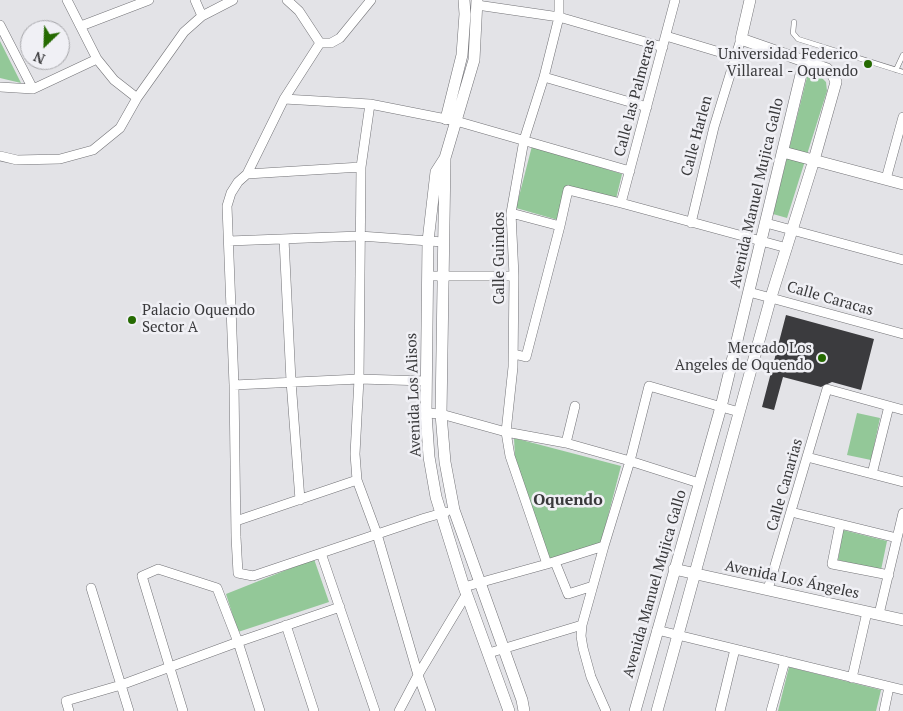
<!DOCTYPE html>
<meta charset="utf-8">
<style>
body{margin:0}
#map{position:relative;width:903px;height:711px;overflow:hidden;background:#e3e3e7;font-family:"PT Serif",serif}
canvas{display:block}
.north{position:absolute;left:20px;top:20px;width:50px;height:50px;box-sizing:border-box;background:#f0f0f5;border:1px solid #a7a7ab;border-radius:50%;rotate:204deg;font-size:14px;font-weight:700;line-height:20px;text-align:center;color:#39393b}
.north::after{content:'';display:block;margin:auto;width:18px;height:22px;background:#256a01;clip-path:polygon(50% 0,100% 100%,50% 72%,0 100%)}
</style>
<div id="map">
<canvas width="903" height="711"></canvas>
<div class="north">N</div>
</div>
<script>
const g = document.querySelector('canvas').getContext('2d');
g.lineJoin = 'round';
function fillPath(path, color) { g.fillStyle = color; g.fill(path, 'evenodd'); }
const shape = rows => new Path2D(rows.map(r => 'M' + r).join(''));
function trace(path, color, width, dash) { g.strokeStyle = color; g.lineWidth = width; g.lineCap = dash ? 'butt' : 'round'; g.setLineDash(dash || []); g.stroke(path); }
function label(font, color, halo, rows, align = 'center') {
  g.font = font + ' "PT Serif",serif'; g.lineWidth = 5; g.setLineDash([]); g.textBaseline = 'middle'; g.strokeStyle = halo; g.fillStyle = color; for (const [text, x, y, turn = 0] of rows) {
    g.save(); g.translate(x, y); g.rotate((+turn || 0) * Math.PI / 180); g.textAlign = isNaN(turn) ? turn : align; if (halo) g.strokeText(text, 0, 0); g.fillText(text, 0, 0); g.restore();
  }
}
fillPath(shape([
 [0,41,21,83,0,78],
 [808,73,819,75,826,82,827,91,787,218,773,214],
 [532,146,622,174,616,199,566,187,558,220,516,208],
 [857,413,880,418,871,460,847,455],
 [514,438,621,466,601,543,550,560,515,457],
 [843,530,887,541,881,570,838,560],
 [314,559,329,602,238,632,226,594],
 [789,667,881,690,876,711,778,711]
]), '#93c898');
fillPath(shape([
 [786,315,874,339,861,390,832,382,821,387,783,377,774,410,762,407]
]), '#3b3b3e');
const service = shape([
 [794,22,793,33,798,39,903,72],
 [896,70,903,55]
]);
const minor = shape([
 [67,0,97,59,114,80,137,98],
 [195,0,202,16],
 [287,0,299,11,320,43],
 [371,0,340,38,331,43,320,43,284,99,247,174,238,182,231,193,227,206,234,385,236,537,238,573,253,576,425,518,446,512],
 [477,5,559,17,663,47],
 [0,25,33,89],
 [81,26,149,0],
 [666,36,736,57],
 [544,77,647,107],
 [0,87,33,89,97,59],
 [284,99,370,104,456,121,630,171],
 [370,104,361,167,359,379,355,454,357,480,377,534,418,675,431,711],
 [0,156,17,160,60,159,93,150,120,128,137,98,184,32,202,16,233,0],
 [247,174,361,167],
 [886,179,903,117],
 [621,203,675,0],
 [511,213,560,226],
 [691,223,714,127,741,39],
 [766,223,903,260],
 [284,239,291,381,300,500],
 [229,241,360,236,443,242],
 [428,276,514,276],
 [749,292,903,334],
 [514,354,526,357,560,226,568,190,621,203,787,248],
 [234,385,359,379,426,381],
 [426,413,441,414,506,432,566,443,630,461,699,483],
 [566,443,575,406],
 [807,457,903,482],
 [872,474,889,406],
 [791,512,897,538],
 [236,521,357,480],
 [840,524,832,564,889,575],
 [321,553,375,711],
 [555,562,568,594,593,586],
 [547,564,510,456,506,432,513,367,514,276,511,213,524,140,544,77,559,17,559,0],
 [464,587,547,564,604,546],
 [91,588,129,711],
 [768,589,827,389,903,410],
 [879,614,903,513],
 [286,625,314,711],
 [657,630,903,690],
 [489,653,582,625],
 [852,678,867,612],
 [69,711,66,701,121,685,238,642,340,607],
 [183,711,142,576,158,569,217,588,238,642,260,711],
 [399,711,418,675,466,595],
 [606,711,591,677,583,648,581,636,582,625,604,546,630,461,649,386,739,412],
 [720,711,735,649],
 [771,711,785,661],
 [884,711,889,687]
]);
const tertiary = shape([
 [477,0,474,60,445,158,436,172,428,241,426,413,429,457,436,497,464,587,509,711],
 [446,119,462,55,465,14,464,0],
 [783,152,903,184],
 [445,158,441,414,445,462,454,510,522,700,524,711],
 [674,569,903,620],
 [635,711,721,407,804,62],
 [657,711,771,297,814,160,836,82,833,75,827,69,741,39,750,0]
]);
trace(service, '#737377', 5.5);
trace(minor, '#737377', 10);
trace(tertiary, '#737377', 12);
trace(service, '#fff', 4.5);
trace(minor, '#fff', 9);
trace(tertiary, '#fff', 11);
for (const [x, y, r, color] of [
 [868,64,5,"#256a01"],
 [132,320,5,"#256a01"],
 [822,358,5,"#256a01"]
]) { const dot = new Path2D(); dot.arc(x, y, r, 0, 2 * Math.PI); g.fillStyle = color; g.fill(dot); trace(dot, '#f0f0f5', 2); }
label('15px', '#39393b', '#f0f0f5', [
 ["Universidad Federico",858,55],
 ["Villareal - Oquendo",858,72],
 ["Palacio Oquendo",142,311,"left"],
 ["Sector A",142,328,"left"],
 ["Mercado Los",812,349],
 ["Angeles de Oquendo",812,366]
], 'right');
label('15px', '#39393b', '#f0f0f5', [
 ["Calle las Palmeras",635,98,-75],
 ["Calle Harlen",697,136,-75],
 ["Avenida Manuel Mujica Gallo",757,193,-77],
 ["Calle Guindos",500,258,-90],
 ["Calle Caracas",830,299,16],
 ["Avenida Los Alisos",414,395,-92],
 ["Calle Canarias",785,485,-74],
 ["Avenida Los Ángeles",792,580,12],
 ["Avenida Manuel Mujica Gallo",655,584,-74]
]);
label('bold 16px', '#39393b', '#f0f0f5', [
 ["Oquendo",568,500]
]);
</script>
